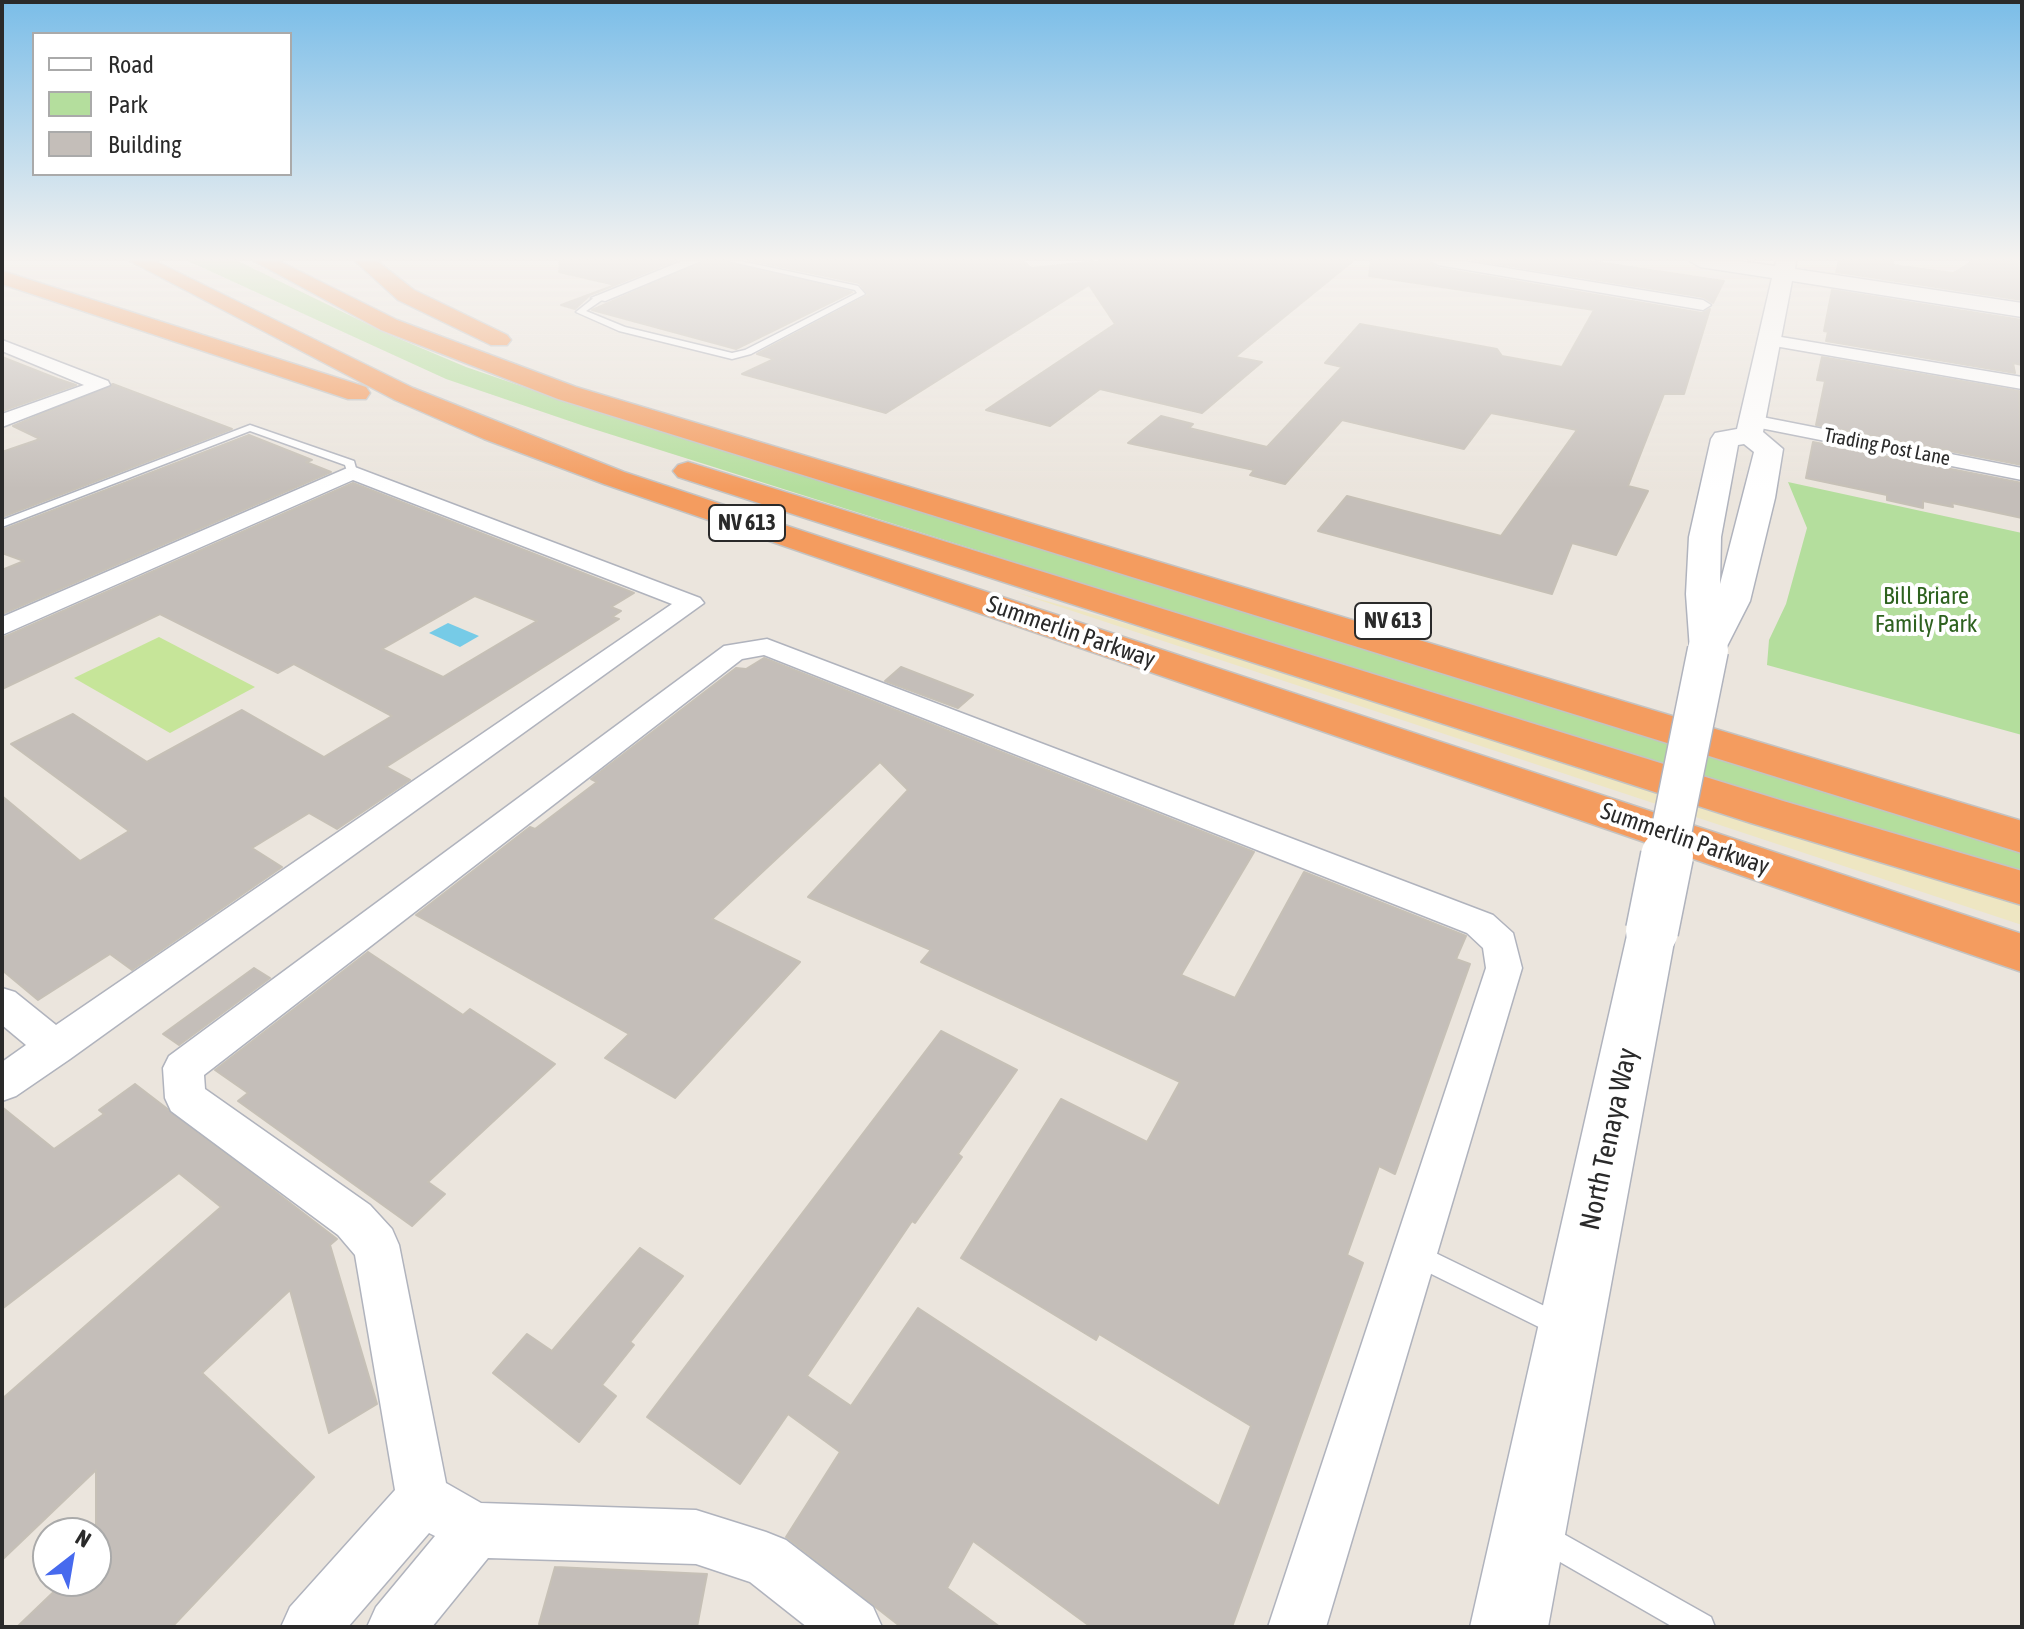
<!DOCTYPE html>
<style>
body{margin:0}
#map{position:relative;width:2024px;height:1629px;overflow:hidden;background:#ebe5dd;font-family:"Asap Condensed",sans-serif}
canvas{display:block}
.frame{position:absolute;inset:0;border:4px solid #2a2a2a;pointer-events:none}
.legend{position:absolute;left:32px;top:32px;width:260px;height:144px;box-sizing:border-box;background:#fff;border:2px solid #aaa;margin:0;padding:10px 14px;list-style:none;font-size:24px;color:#2a2a2a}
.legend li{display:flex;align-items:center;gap:16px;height:40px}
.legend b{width:40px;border:2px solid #aaa}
.north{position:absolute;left:32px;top:1517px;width:80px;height:80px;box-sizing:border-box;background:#fff;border:2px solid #aaa;border-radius:50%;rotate:31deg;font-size:22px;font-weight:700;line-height:32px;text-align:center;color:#2a2a2a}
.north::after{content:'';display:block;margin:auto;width:28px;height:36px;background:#476aee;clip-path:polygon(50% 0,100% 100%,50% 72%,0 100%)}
</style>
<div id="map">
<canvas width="2024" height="1629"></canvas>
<div class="frame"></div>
<ul class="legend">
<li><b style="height:10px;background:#fff"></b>Road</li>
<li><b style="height:22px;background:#b4de9d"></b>Park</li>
<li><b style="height:22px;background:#c4beb9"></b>Building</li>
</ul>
<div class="north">N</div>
</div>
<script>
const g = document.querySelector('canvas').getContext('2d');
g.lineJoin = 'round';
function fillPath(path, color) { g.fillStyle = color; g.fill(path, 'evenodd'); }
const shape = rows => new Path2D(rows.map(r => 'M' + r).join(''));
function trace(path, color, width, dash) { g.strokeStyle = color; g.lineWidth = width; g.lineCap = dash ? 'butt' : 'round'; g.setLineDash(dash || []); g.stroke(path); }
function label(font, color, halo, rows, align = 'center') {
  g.font = font + ' "Asap Condensed",sans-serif'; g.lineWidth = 8; g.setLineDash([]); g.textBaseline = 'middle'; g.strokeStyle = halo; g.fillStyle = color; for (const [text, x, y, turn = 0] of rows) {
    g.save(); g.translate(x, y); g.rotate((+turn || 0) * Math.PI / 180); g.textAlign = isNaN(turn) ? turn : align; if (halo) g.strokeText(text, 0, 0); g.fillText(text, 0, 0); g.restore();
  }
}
fillPath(shape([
 [188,261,238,261,388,334,466,367,582,407,2022,850,2022,874,1742,792,584,426,446,379],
 [1788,482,2022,533,2022,735,1767,665,1769,640,1786,604,1807,528]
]), '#b4de9d');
fillPath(shape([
 [1015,592,1198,644,2022,906,2022,925]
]), '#eee6c2');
fillPath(shape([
 [159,637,255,687,170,733,74,678]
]), '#c6e599');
fillPath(shape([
 [448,623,479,636,460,647,429,633]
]), '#76cbe7');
const building = shape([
 [560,261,675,261,590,295,575,309,561,305,615,285,559,272,560,261],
 [704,261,725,261,852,292,736,349,592,310,704,261],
 [753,261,1022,261,1032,268,1101,261,1353,261,1235,357,1262,362,1202,413,1100,389,1050,426,986,410,1115,324,1089,285,886,413,742,374,774,359,757,354,868,295,859,283,753,261],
 [1371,261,1428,261,1438,268,1702,313,1710,309,1684,394,1664,394,1628,486,1648,491,1616,555,1572,543,1552,594,1318,531,1347,496,1501,536,1577,430,1491,413,1464,449,1342,420,1285,484,1250,475,1254,470,1128,443,1161,416,1193,424,1189,428,1267,447,1342,367,1325,363,1360,324,1497,349,1502,356,1562,367,1594,310,1369,276,1371,261],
 [1479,261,1590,261,1724,281,1713,303,1703,297,1479,261],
 [1839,261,1893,261,1893,265,1953,273,1973,261,2018,261,2022,300,1836,272,1839,261],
 [1832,290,2022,320,2022,365,2013,363,2015,373,1826,341,1828,332,1824,331,1832,290],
 [2,357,58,379,76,385,2,411,2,357],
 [1822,357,2019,391,2022,465,1816,425,1825,381,1817,380,1822,357],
 [113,384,232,429,2,517,2,452,40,439,13,426,113,384],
 [249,435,312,460,306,462,331,472,2,614,2,570,24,561,2,553,2,530,249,435],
 [1813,442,2022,483,2022,518,1952,503,1953,507,1923,501,1923,508,1887,500,1887,495,1806,478,1813,442],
 [353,483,634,593,611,607,621,611,612,617,619,619,386,767,410,780,337,829,309,813,252,848,282,867,132,970,110,954,38,1000,2,970,2,796,80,861,129,831,11,744,73,714,147,762,242,710,324,757,392,716,294,664,278,673,160,614,2,689,2,638,353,483],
 [475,596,537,621,443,677,382,649,475,596],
 [764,658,1254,852,1181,975,1235,998,1304,872,1466,936,1456,959,1470,964,1395,1174,1379,1166,1347,1255,1363,1263,1232,1627,1091,1627,973,1541,947,1588,1000,1627,901,1627,786,1537,840,1452,788,1414,740,1484,647,1417,941,1031,1017,1070,958,1154,962,1157,915,1223,912,1221,807,1376,851,1406,918,1308,1219,1506,1251,1426,1099,1334,1096,1340,961,1258,1061,1099,1147,1142,1180,1082,921,962,931,950,808,897,908,790,880,762,712,919,800,962,675,1098,605,1058,629,1034,416,915,530,827,535,829,597,782,591,779,736,668,746,669,764,658],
 [901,667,973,695,958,708,885,681,901,667],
 [368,952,463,1015,470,1009,555,1064,428,1182,445,1194,412,1226,238,1101,248,1093,215,1070,368,952],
 [254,968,270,978,179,1045,163,1034,254,968],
 [135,1084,337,1239,330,1245,377,1404,329,1433,290,1290,202,1373,314,1477,172,1627,17,1627,65,1581,96,1581,96,1470,2,1560,2,1399,221,1207,179,1173,2,1309,2,1107,54,1149,104,1114,99,1110,135,1084],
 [640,1248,683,1276,630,1342,634,1345,602,1385,616,1396,579,1442,493,1373,527,1334,552,1351,640,1248],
 [555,1567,707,1574,697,1627,539,1624,555,1567]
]);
fillPath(building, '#c4beb9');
trace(building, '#c6c0b6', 2);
const service = shape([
 [728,261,740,261,858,286,865,294,751,354,732,359,619,331,576,312,596,296,602,296,602,300,586,311,625,327,732,353,745,350,857,293,855,290,728,261],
 [250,425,354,461,357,472,348,474,345,465,250,431,2,527,2,520,250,425],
 [1415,1243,1567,1317,1571,1325,1567,1333,1559,1337,1551,1333,1407,1262,1404,1254,1407,1246,1415,1243],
 [1544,1523,1711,1617,1715,1627,1673,1627,1534,1547,1530,1537,1534,1527,1544,1523]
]);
const minor = shape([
 [682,261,701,261,605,301,591,298,682,261],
 [1431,261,1463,261,1703,300,1711,305,1703,310,1438,265,1431,261],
 [1769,335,2022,377,2022,389,1763,344,1763,336,1769,335],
 [2,340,108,381,110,385,2,427,2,414,84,385,2,351,2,340],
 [1752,415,2022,468,2022,480,1745,425,1742,421,1752,415],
 [352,466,700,598,704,603,70,1059,16,1096,2,1101,2,1062,26,1045,2,1025,2,988,15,992,56,1025,672,604,353,480,2,635,2,617,352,466],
 [767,639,1493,915,1513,933,1522,968,1326,1627,1268,1627,1486,968,1483,948,1467,933,764,655,742,659,204,1075,205,1089,370,1205,392,1229,399,1245,446,1483,481,1503,696,1510,766,1532,786,1540,873,1607,882,1627,807,1627,750,1582,696,1564,488,1558,432,1627,367,1627,376,1607,435,1536,429,1533,348,1627,281,1627,290,1607,395,1490,355,1255,338,1235,171,1111,165,1098,163,1068,169,1056,724,646,767,639]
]);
const secondary = shape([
 [1690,261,1738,261,1775,266,1776,261,1796,261,1795,269,2022,303,2022,317,1792,281,1763,432,1783,449,1775,498,1750,601,1721,658,1708,661,1695,658,1690,650,1686,594,1689,537,1711,439,1715,433,1737,429,1772,278,1700,267,1690,261],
 [1744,444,1754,452,1720,584,1721,537,1738,445,1744,444],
 [1652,912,1669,918,1676,931,1548,1627,1470,1627,1628,931,1635,918,1652,912]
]);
const motorway = shape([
 [130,261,155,261,413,388,624,472,2022,934,2022,972,604,484,484,439,395,400,130,261],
 [254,261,279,261,397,320,576,387,2022,821,2022,853,558,399,381,330,254,261],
 [355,261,377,261,414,290,507,335,511,340,507,345,491,345,398,300,355,261],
 [2,271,366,387,370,393,366,399,348,399,2,284,2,271],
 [688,462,1783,801,2022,871,2022,905,1751,823,678,477,673,471,678,465,688,462]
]);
trace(service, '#b0b3bd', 3);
trace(minor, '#b0b3bd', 3);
trace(secondary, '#b0b3bd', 3);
trace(motorway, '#c3c3c3', 3);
fillPath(service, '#fff');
fillPath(minor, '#fff');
fillPath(secondary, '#fff');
fillPath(motorway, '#f49c5f');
const secondaryBridgeFar1 = shape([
 [1666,858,1708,650]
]);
const secondaryBridge = shape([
 [1652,931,1667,856]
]);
trace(secondaryBridgeFar1, '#b0b3bd', 43, []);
trace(secondaryBridge, '#b0b3bd', 55, []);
trace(secondaryBridgeFar1, '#fff', 40);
trace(secondaryBridge, '#fff', 52);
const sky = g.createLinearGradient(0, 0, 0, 489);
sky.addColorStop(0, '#7abde8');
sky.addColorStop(0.53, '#f6f3f0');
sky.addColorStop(1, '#f6f3f000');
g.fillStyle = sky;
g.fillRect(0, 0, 2024, 489);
label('20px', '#2a2a2a', '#fff', [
 ["Trading Post Lane",1887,447,11]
]);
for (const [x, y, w] of [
 [747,523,76],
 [1393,621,76]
]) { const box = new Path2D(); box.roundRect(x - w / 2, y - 18, w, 36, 6); g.fillStyle = '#fff'; g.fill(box); trace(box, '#2a2a2a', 2); }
label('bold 22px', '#2a2a2a', null, [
 ["NV 613",747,523],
 ["NV 613",1393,621]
]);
label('24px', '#2e621f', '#fff', [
 ["Bill Briare",1926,596],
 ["Family Park",1926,624]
]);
label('24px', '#2a2a2a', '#fff', [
 ["Summerlin Parkway",1071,632,19],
 ["Summerlin Parkway",1685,839,19]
]);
label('28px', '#2a2a2a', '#fff', [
 ["North Tenaya Way",1609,1139,-78]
]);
</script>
